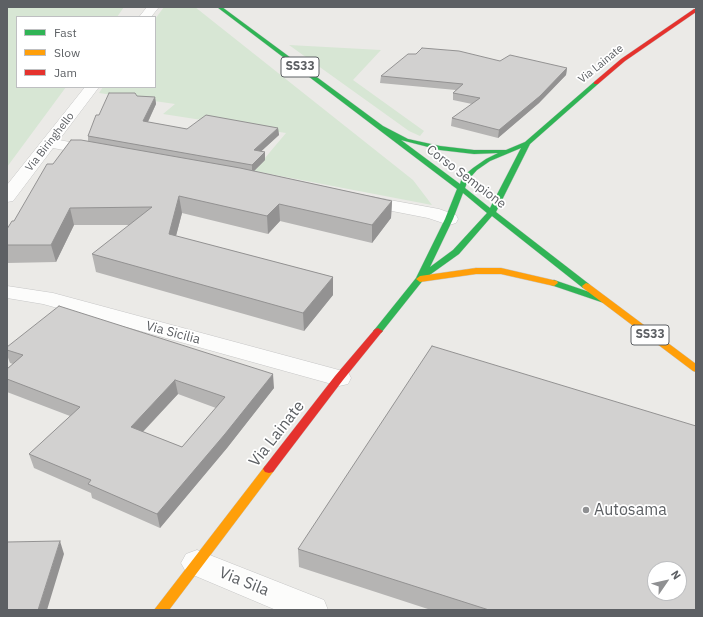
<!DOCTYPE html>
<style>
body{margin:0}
#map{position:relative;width:703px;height:617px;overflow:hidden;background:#ebeae7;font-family:"IBM Plex Sans",sans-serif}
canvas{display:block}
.frame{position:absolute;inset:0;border:8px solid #5d6064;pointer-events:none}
.legend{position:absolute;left:16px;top:16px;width:140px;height:72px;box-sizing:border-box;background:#fff;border:1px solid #bebfc1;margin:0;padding:5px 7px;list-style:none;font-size:12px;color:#5d6064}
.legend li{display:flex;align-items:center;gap:8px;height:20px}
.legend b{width:20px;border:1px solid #bebfc1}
.north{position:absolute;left:647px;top:561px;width:40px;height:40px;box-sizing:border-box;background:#fff;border:1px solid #bebfc1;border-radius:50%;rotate:56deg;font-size:11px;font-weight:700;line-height:16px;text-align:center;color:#5d6064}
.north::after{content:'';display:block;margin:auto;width:14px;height:18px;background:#8f9092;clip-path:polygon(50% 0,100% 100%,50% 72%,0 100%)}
</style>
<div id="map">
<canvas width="703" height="617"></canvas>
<div class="frame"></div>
<ul class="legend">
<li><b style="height:5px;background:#30b455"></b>Fast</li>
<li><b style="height:5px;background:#ff9f0a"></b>Slow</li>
<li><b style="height:5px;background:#e5322d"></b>Jam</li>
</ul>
<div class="north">N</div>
</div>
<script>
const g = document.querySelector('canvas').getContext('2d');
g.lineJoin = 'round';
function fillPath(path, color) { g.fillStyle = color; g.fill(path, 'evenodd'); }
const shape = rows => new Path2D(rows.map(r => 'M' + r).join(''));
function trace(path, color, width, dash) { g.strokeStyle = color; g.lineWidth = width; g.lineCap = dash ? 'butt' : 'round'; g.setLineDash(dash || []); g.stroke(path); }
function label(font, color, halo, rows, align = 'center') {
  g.font = font + ' "IBM Plex Sans",sans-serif'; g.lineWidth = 3.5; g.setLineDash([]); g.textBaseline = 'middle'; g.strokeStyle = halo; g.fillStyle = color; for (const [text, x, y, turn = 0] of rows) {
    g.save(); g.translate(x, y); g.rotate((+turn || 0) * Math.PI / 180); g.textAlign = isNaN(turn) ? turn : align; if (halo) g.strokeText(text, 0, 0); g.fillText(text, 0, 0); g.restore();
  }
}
fillPath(shape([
 [7,7,124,7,117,17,17,17,17,87,66,87,7,167],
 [164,7,195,7,413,180,432,205,254,171,286,133,163,114,175,104,99,93,103,87,155,87,155,19],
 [289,45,381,50,353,80,424,131,420,136,409,131]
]), '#d7e6d4');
const street = shape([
 [147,7,159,7,151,17,139,17,147,7],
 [85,87,99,87,59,140,102,148,104,151,102,154,96,156,53,148,13,201,7,202,7,185,85,87],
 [362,195,439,209,456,215,458,219,456,223,449,225,428,218,356,204,353,200,356,196,362,195],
 [7,286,53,293,339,370,348,372,351,378,348,384,339,386,43,304,7,298,7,286],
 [197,550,324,600,328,610,276,610,186,572,181,563,186,554,197,550]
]);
const fast = shape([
 [217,7,222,7,383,126,408,139,440,146,474,150,506,150,525,142,594,82,598,82,598,84,530,144,496,212,589,284,590,286,589,288,583,288,492,216,459,254,424,279,381,333,375,333,373,331,375,329,416,278,445,219,457,189,217,7],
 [401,140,440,150,474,154,498,153,486,159,473,168,462,177,460,184,401,140],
 [521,148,490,208,465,188,468,180,477,170,490,161,521,148],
 [463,193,487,213,453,250,430,267,453,219,463,193],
 [554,280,607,298,608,300,604,303,601,302,551,285,550,283,551,281,554,280]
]);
const slow = shape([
 [476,268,501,268,557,281,558,283,554,286,501,274,476,274,420,282,416,279,420,276,476,268],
 [586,283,589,284,696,364,696,372,693,371,583,288,582,286,586,283],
 [269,465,273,466,275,469,273,472,169,610,154,610,265,466,269,465]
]);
const jam = shape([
 [694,9,696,9,696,12,625,61,598,84,594,84,594,82,621,59,694,9],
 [378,328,383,331,381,333,343,380,273,472,269,473,265,472,263,469,265,466,335,376,375,329,378,328]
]);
trace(street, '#c6c6c6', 1);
trace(fast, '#c8c8c8', 1);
trace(slow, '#c8c8c8', 1);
trace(jam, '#c8c8c8', 1);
fillPath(street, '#fcfcfb');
fillPath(fast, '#30b455');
fillPath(slow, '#ff9f0a');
fillPath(jam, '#e5322d');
fillPath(shape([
 [500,61,567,68,566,75,539,103,498,138,451,126,452,118,472,104,453,100,453,93,456,90,380,83,381,76],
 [137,96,155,97,156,104,148,122,187,129,278,128,279,135,261,151,265,152,265,160,254,171,392,201,391,218,372,243,280,221,268,234,182,213,176,236,333,277,333,295,304,331,96,272,92,254,130,225,74,225,56,262,7,263,7,229,14,221,53,164,88,141,88,136,99,115],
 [7,347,274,388,227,448,160,528,92,498,91,493,34,468,29,454,70,416,7,392,7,369,13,364,10,363,7,355],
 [178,394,216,408,182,447,143,432],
 [298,549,696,610,431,610,299,567]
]), '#b5b4b3');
fillPath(shape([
 [567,68,566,75,539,103,498,138,499,130],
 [155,97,156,104,145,128,143,121],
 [278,128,279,135,254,158,254,150],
 [265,152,265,160,252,173,252,165],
 [179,196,182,213,172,251,169,234],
 [392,201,391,218,372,243,372,225],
 [279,204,280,221,268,234,267,216],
 [70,208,74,225,56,262,51,245],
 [333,277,333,295,304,331,303,313],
 [273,374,274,388,227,448,160,528,157,514],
 [175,380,178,394,134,441,131,427],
 [60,541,64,554,47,610,38,610]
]), '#939292');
const building = shape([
 [422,48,459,51,500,61,510,55,567,68,540,96,499,130,452,118,480,98,453,93,463,84,381,76,408,54,416,54,422,48],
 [109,93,135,93,137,96,155,97,143,121,187,129,206,115,278,128,254,150,265,152,252,165,88,136,96,115,99,115,109,93],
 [71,140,81,140,240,168,392,201,372,225,279,204,267,216,179,196,169,234,333,277,303,313,92,254,152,207,70,208,51,245,7,245,7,229,12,221,14,221,47,164,53,164,71,140],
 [59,306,273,374,225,434,157,514,88,484,91,480,29,454,80,407,7,379,7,369,23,355,7,350,7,347,59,306],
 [175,380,225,397,182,447,131,427,175,380],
 [432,346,696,426,696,610,489,610,298,549,432,346],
 [655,569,679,569,679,593,655,593,655,569],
 [60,541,38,610,7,610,7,542,60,541]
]);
fillPath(building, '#d2d1d0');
trace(building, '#939292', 1);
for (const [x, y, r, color] of [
 [586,510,4,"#8f9092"]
]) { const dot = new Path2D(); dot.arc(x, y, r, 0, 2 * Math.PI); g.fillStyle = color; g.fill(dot); trace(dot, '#fff', 1.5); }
label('11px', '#5d6064', '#fff', [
 ["Via Lainate",601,64,-39],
 ["Via Biringhello",50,142,-52]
]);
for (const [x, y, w] of [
 [300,67,38],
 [650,335,38]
]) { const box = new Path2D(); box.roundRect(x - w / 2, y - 10, w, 20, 3); g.fillStyle = '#fff'; g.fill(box); trace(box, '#5d6064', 1); }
label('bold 12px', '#5d6064', null, [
 ["SS33",300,67],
 ["SS33",650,335]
]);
label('13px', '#5d6064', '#fff', [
 ["Corso Sempione",466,177,37],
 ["Via Sicilia",173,333,15]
]);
label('16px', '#5d6064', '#fff', [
 ["Via Lainate",277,434,-52],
 ["Via Sila",244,582,22]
]);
label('16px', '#5d6064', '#fff', [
 ["Autosama",594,510]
], 'left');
</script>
